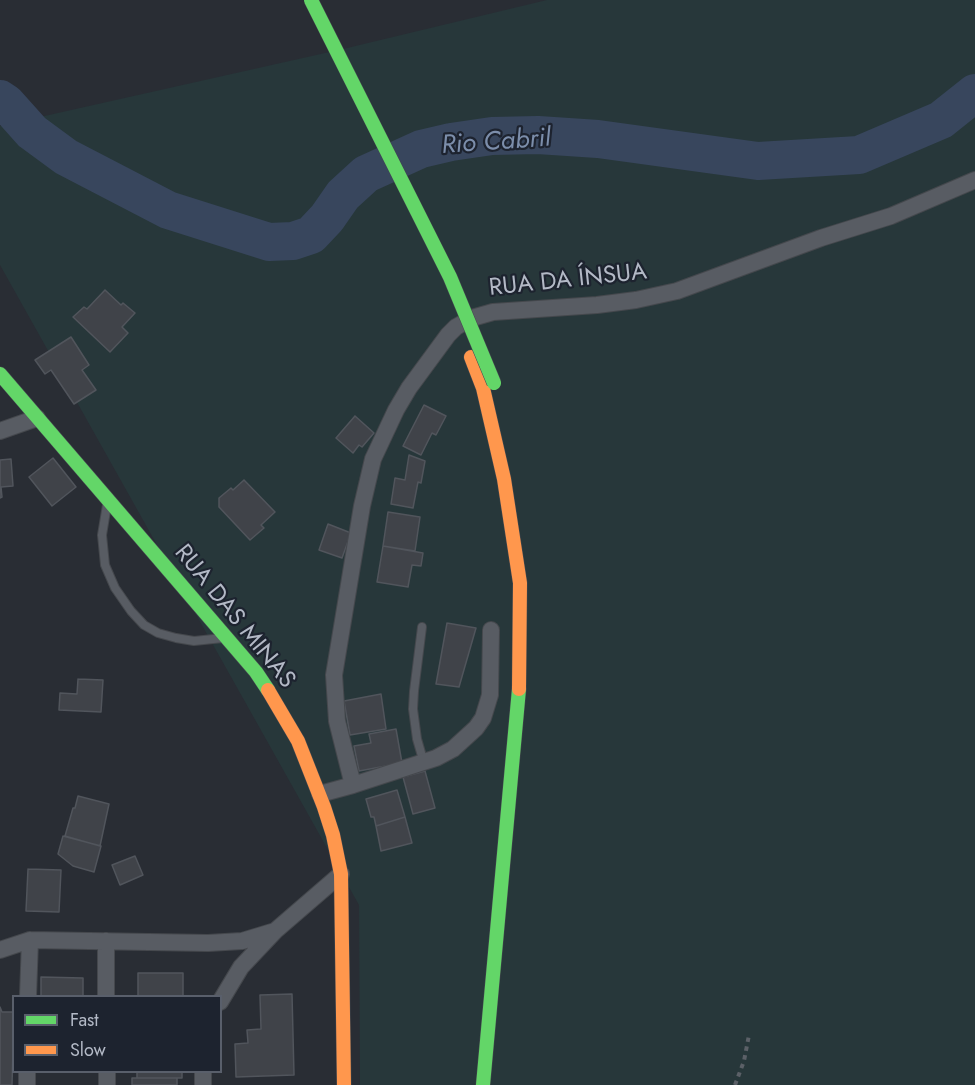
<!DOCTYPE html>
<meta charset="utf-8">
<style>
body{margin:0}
#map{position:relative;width:975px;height:1085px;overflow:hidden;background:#292d34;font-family:Jost,sans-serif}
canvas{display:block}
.legend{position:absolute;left:12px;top:995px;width:210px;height:78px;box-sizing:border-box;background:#1d232f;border:2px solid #595f6b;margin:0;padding:8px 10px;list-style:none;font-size:18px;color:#b3b9c6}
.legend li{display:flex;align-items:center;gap:12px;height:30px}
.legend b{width:30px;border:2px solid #595f6b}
</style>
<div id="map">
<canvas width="975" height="1085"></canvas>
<ul class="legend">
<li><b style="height:8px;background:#63d668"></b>Fast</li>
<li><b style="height:8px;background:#ff974d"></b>Slow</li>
</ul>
</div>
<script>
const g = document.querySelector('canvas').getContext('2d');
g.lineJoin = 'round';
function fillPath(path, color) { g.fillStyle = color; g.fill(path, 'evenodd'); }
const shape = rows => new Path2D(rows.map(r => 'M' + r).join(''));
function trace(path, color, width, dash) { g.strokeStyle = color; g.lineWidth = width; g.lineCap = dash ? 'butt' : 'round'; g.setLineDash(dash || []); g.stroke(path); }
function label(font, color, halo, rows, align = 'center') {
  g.font = font + ' Jost,sans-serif'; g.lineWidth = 4.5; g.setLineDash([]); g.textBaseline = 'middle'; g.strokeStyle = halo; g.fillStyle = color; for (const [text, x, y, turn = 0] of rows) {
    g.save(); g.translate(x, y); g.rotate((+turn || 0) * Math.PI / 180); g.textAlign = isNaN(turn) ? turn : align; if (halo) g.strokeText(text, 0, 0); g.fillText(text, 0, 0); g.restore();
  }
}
fillPath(shape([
 [547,0,975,0,975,1085,360,1085,359,905,0,265,0,126,343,49]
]), '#27373a');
trace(shape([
 [0,99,6,103,32,132,66,157,168,210,269,242,293,241,311,235,327,218,343,195,366,174,421,149,451,142,492,136,538,135,598,139,758,161,859,155,941,120,975,93]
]), '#38465d', 38);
const building = shape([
 [105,290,121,305,123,303,135,313,122,327,128,333,110,352,73,317,84,307,87,309,105,290],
 [71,337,89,365,82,370,96,390,74,404,51,370,45,374,35,360,71,337],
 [424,405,446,416,436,435,432,433,421,455,403,446,424,405],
 [355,416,374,433,362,447,359,445,353,453,336,438,355,416],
 [409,455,425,461,421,483,418,482,413,508,391,504,395,478,405,480,409,455],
 [53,458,76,487,52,506,29,477,53,458],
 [11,459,13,486,1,487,2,497,0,498,0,460,11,459],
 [244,480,275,512,261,525,264,528,250,540,219,507,219,498,231,488,233,490,244,480],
 [388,512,420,517,415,551,383,546,388,512],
 [328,524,351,533,342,558,319,550,328,524],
 [383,546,423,553,421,566,412,565,408,587,377,582,383,546],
 [447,623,476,628,459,687,436,684,447,623],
 [78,679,103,680,101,712,59,710,60,693,77,694,78,679],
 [381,694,386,729,350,735,344,701,381,694],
 [396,729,402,763,359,771,354,746,371,743,369,734,396,729],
 [425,771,435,808,413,814,403,777,425,771],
 [397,790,405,817,376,826,374,817,371,817,366,799,397,790],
 [78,796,109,804,100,846,65,836,73,808,75,808,78,796],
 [405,817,412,843,381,851,376,826,405,817],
 [63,836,101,846,94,872,73,866,58,854,63,836],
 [135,856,143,875,120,885,112,865,135,856],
 [28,869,61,870,59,912,26,911,28,869],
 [138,973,183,973,183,996,138,996,138,973],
 [41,977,83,978,83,996,41,996,41,977],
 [292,994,294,1075,236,1077,235,1044,248,1043,247,1030,261,1029,260,995,292,994],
 [0,1007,2,1012,14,1012,12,1085,0,1085,0,1007],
 [137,1072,182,1072,182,1078,137,1078,137,1072],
 [132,1078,177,1078,177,1085,132,1085,132,1078]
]);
fillPath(building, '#404349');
trace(building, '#51555c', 1.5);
const lane = shape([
 [107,505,102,535,105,565,115,588,131,611,144,625,158,633,176,638,194,641,223,638],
 [422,627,414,691,413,709,417,739,424,763]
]);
const street = shape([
 [0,431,37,418],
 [353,785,436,758,453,749,476,728,483,718,490,695,491,630],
 [320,794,353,785,337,721,334,675,362,506,373,459,396,410,409,388,448,335,456,327,472,318,493,312,597,305,636,300,677,291,821,238,891,216,975,180],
 [106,941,106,996],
 [0,950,30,940,208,943,242,941,275,931],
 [28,996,30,940],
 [220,1002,241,967,275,931,341,874],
 [107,1072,107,1085],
 [203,1072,203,1085],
 [27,1085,27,1072]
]);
const fast = shape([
 [0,374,256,672,268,690],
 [483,1085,519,689]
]);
const slow = shape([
 [471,357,483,388,504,479,520,583,519,689],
 [268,690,298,741,324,807,333,835,341,874,344,1085]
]);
trace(lane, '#45484d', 10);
trace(street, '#45484d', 18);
trace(fast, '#474a51', 15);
trace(slow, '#474a51', 15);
trace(shape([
 [735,1085,744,1061,749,1035]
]), '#5b6067', 4, [4.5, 4.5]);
trace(lane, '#585c63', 8);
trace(street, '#585c63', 16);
trace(fast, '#63d668', 14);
trace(slow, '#ff974d', 14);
const fastBridge = shape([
 [311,0,450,277,494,383]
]);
trace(fastBridge, '#464950', 15, []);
trace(fastBridge, '#63d668', 14);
label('24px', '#b3b9c6', '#1d232f', [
 ["RUA DA ÍNSUA",568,281,-6],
 ["RUA DAS MINAS",234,617,51]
]);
label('italic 26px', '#7c8eab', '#1d232f', [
 ["Rio Cabril",496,143,-4]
]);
</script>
